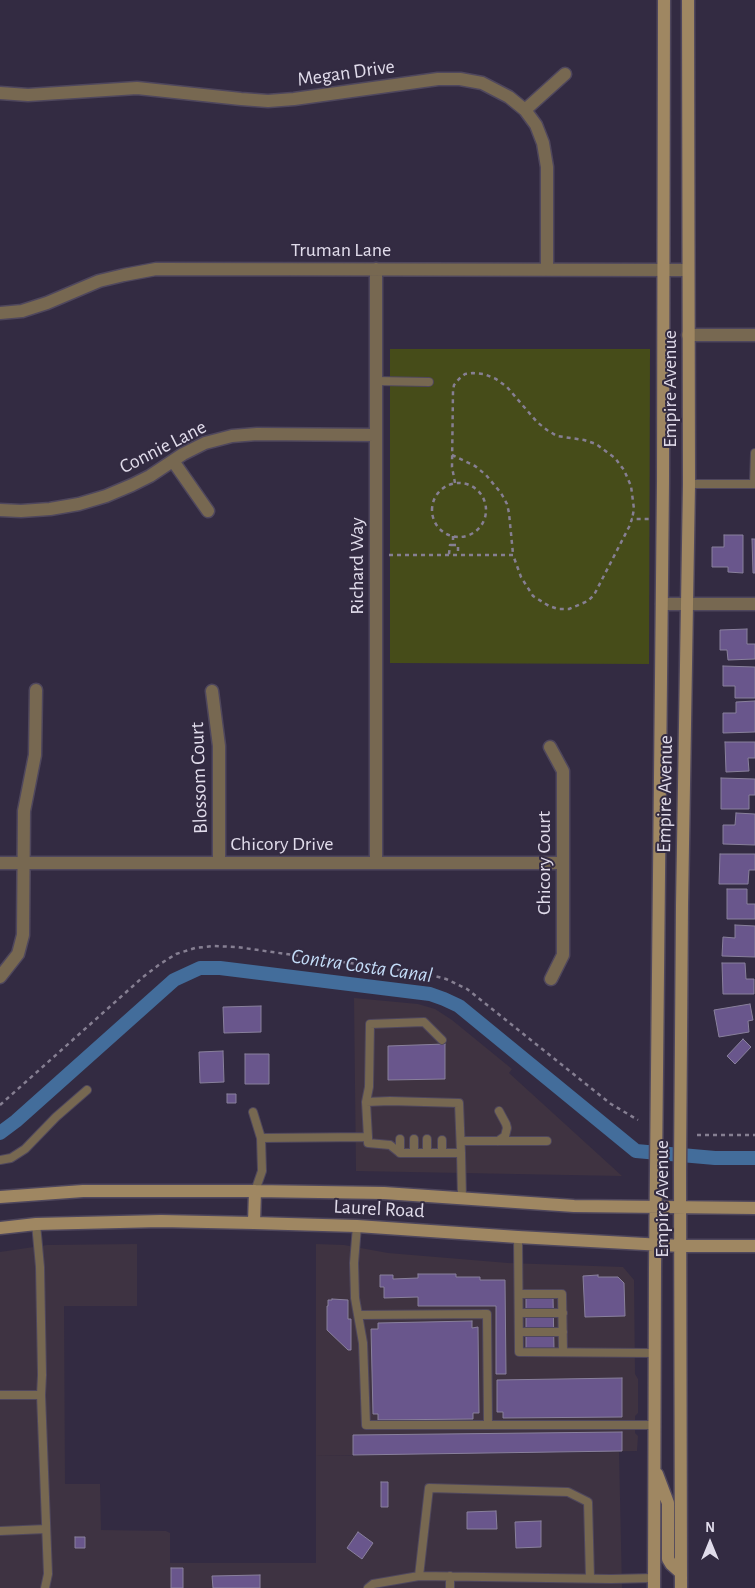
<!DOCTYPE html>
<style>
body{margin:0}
#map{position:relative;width:755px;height:1588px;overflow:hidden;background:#332b42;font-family:"Alegreya Sans",sans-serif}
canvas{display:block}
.north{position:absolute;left:685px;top:1518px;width:50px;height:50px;-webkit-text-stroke:4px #332b42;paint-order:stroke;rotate:0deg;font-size:14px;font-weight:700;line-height:20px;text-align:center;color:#e1dceb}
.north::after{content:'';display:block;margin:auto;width:18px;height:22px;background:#e1dceb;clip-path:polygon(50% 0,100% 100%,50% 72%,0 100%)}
</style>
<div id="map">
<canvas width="755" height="1588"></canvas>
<div class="north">N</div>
</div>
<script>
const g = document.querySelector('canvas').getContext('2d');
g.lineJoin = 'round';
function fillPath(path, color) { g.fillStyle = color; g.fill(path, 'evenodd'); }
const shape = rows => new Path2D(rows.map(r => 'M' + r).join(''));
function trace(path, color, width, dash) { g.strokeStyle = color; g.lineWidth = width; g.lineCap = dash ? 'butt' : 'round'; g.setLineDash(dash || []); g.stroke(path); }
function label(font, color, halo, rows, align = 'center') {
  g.font = font + ' "Alegreya Sans",sans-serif'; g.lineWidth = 4; g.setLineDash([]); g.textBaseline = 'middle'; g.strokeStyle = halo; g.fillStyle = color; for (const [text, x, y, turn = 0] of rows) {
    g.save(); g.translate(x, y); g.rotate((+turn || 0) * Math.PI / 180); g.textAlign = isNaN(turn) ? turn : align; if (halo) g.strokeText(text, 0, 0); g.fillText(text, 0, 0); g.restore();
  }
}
fillPath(shape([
 [354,998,418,1004,435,1009,452,1020,512,1069,509,1073,622,1176,356,1171],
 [316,1244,344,1245,388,1253,508,1263,623,1267,634,1280,635,1374,638,1379,638,1413,635,1416,635,1433,638,1436,637,1451,316,1456]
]), '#3f3341');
fillPath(shape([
 [137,1244,137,1306,64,1306,65,1484,100,1484,101,1530,166,1531,170,1533,170,1563,316,1563,316,1456,619,1452,622,1588,0,1588,0,1252,47,1245]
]), '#3e3342');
fillPath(shape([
 [390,349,650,349,649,664,390,663]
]), '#464c19');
trace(shape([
 [0,1133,16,1121,174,980,200,968,220,968,430,994,444,999,459,1006,636,1151,715,1158,755,1158]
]), '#436d9b', 14);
const building = shape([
 [724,535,743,535,743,573,728,572,728,567,712,567,712,547,724,547,724,535],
 [752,539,755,539,755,573,753,573,752,539],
 [747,629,747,644,755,644,755,659,728,660,727,650,720,650,720,630,747,629],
 [723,666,755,667,755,698,735,698,735,686,723,686,723,666],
 [755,701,755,732,723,733,723,713,736,713,736,702,755,701],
 [725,742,755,742,755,758,748,758,749,771,726,772,725,742],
 [721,778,755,779,755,795,749,795,749,809,721,809,721,778],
 [736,813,755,814,755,845,723,844,723,825,735,825,736,813],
 [720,854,755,854,755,870,749,870,748,884,719,884,720,854],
 [727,889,747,889,747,904,755,904,755,919,727,919,727,889],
 [735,925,755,926,755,957,722,956,723,937,735,938,735,925],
 [722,963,745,963,746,979,754,979,754,994,723,994,722,963],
 [750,1004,753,1020,748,1021,749,1032,719,1037,714,1010,750,1004],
 [261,1006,261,1032,224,1033,223,1007,261,1006],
 [743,1039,751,1047,735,1064,727,1056,743,1039],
 [445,1044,445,1079,388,1080,388,1046,445,1044],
 [223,1051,224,1082,200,1083,199,1052,223,1051],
 [245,1054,269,1054,269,1084,245,1084,245,1054],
 [227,1094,236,1094,236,1103,227,1103,227,1094],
 [418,1274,456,1274,456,1277,480,1277,480,1280,505,1280,506,1374,496,1374,496,1306,418,1306,418,1297,384,1298,384,1287,380,1287,380,1275,393,1275,393,1279,418,1278,418,1274],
 [598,1275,598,1277,618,1277,624,1283,625,1316,585,1317,583,1276,598,1275],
 [526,1296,553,1296,554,1350,526,1351,526,1296],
 [332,1299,348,1300,348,1319,351,1319,351,1350,348,1350,327,1330,327,1306,328,1306,328,1300,332,1300,332,1299],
 [472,1321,472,1328,478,1327,479,1413,473,1413,473,1419,378,1420,378,1414,373,1414,371,1329,378,1329,378,1323,472,1321],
 [622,1378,622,1417,503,1418,503,1412,497,1412,497,1380,622,1378],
 [622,1432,622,1451,353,1455,353,1435,622,1432],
 [381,1482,388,1482,388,1507,381,1507,381,1482],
 [496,1511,497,1529,467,1529,467,1512,496,1511],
 [541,1521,541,1547,516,1548,515,1522,541,1521],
 [358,1532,373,1543,362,1559,347,1548,358,1532],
 [75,1537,85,1537,85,1548,75,1548,75,1537],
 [171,1568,183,1568,183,1588,171,1588,171,1568],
 [260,1575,260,1588,213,1588,212,1576,260,1575]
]);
fillPath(building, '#69568c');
trace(building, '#89809c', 1);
const service = shape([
 [376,381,429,382],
 [689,484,755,484],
 [754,484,755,453],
 [366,1102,369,1087,370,1024,424,1022,442,1040],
 [253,1112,261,1138,262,1171,255,1191],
 [261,1138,368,1137,366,1102,390,1101,459,1103,461,1153,400,1153,390,1145,368,1143,368,1137],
 [400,1139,400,1153],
 [414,1139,414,1153],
 [427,1139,427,1153],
 [442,1140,442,1153],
 [461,1141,547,1141],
 [498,1141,505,1136,507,1128,506,1124,499,1111],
 [461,1153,462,1199],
 [0,1160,11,1158,25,1149,56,1117,87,1090],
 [357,1226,354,1263,355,1298,363,1343,366,1425,654,1425],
 [518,1237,519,1352,654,1353],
 [519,1294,562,1294,563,1352],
 [519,1313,563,1313],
 [358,1315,487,1314,488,1424],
 [519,1332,563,1332],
 [0,1395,41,1395,42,1375,40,1267,36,1224],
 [41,1395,48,1574,45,1588],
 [0,1531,46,1529],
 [419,1576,429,1488,568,1492,588,1502,590,1578],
 [450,1576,450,1588],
 [368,1588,373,1584,419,1576,611,1579,654,1578]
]);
const minor = shape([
 [0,93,28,95,137,88,241,99,268,101,294,99,438,79,460,79,482,83,509,97,525,110,536,125,543,143,547,167,547,269],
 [525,110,565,74],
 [376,269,376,863],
 [0,313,22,311,47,303,99,281,124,275,156,269,688,270],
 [688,335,755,335],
 [173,461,208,511],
 [0,510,21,511,50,509,79,504,106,496,132,485,150,476,183,454,205,443,232,436,257,434,376,435],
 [662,604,755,604],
 [212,691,219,746,219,863],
 [550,747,563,771,563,955,551,979],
 [0,863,563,863],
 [0,977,18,954,23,935,24,811,35,755,36,690]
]);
const secondary = shape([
 [0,1197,83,1191,255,1191,384,1193,574,1206,755,1208],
 [254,1223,255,1191],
 [0,1228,36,1224,161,1221,254,1223,357,1226,518,1237,681,1246,755,1246],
 [657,1474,668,1503,668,1559,671,1564,681,1573],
 [654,1588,655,1267,663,482,664,0],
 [681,1588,680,1169,682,905,689,484,688,0]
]);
trace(service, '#4f475d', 10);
trace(minor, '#4f475d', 15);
trace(secondary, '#4f475d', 15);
trace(shape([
 [452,455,475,466,486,475,501,493,507,504,509,513,513,554],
 '432 510a27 27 0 1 1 54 0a27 27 0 1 1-54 0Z',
 [455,483,452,467,453,391,454,385,459,379,465,374,473,373,484,374,496,379,507,387,537,422,547,430,557,436,584,440,596,444,615,458,624,470,631,486,634,509,632,519],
 [453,536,453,545,458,545,458,555],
 [449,554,450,545,453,545],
 [389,555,513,555,521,577,533,596,549,606,558,609,569,609,588,601,594,595,629,527,632,519,651,519],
 [0,1105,143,977,160,964,176,954,195,948,214,946,237,947,427,974,446,979,467,989,611,1104,638,1120],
 [697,1135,755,1135]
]), '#867f92', 2.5, [4, 4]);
trace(service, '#776851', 8);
trace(minor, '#776851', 12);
trace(secondary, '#9f8762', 12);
label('20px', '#e1dceb', '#332b42', [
 ["Megan Drive",346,73,-8],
 ["Truman Lane",341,250],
 ["Empire Avenue",670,389,-90],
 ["Connie Lane",163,447,-27],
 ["Richard Way",357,566,-90],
 ["Blossom Court",199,778,-92],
 ["Empire Avenue",665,794,-89],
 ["Chicory Drive",282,844],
 ["Chicory Court",544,863,-90],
 ["Empire Avenue",662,1199,-90],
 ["Laurel Road",379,1209,3]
]);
label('italic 21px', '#c3dbf7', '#332b42', [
 ["Contra Costa Canal",362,966,8]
]);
</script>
